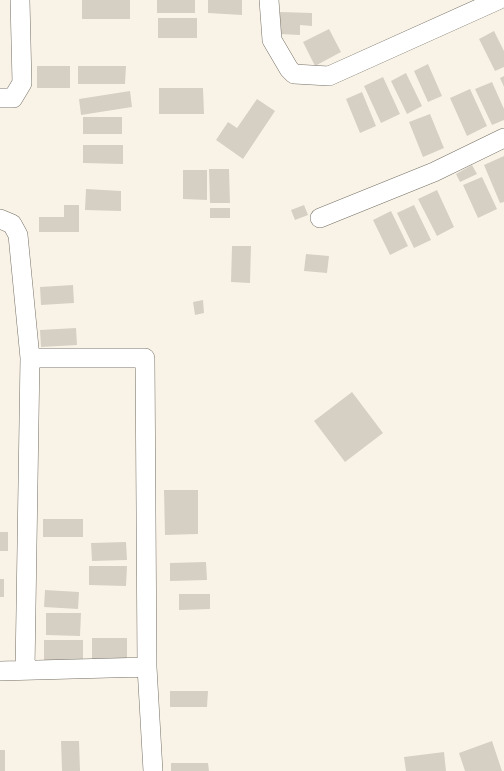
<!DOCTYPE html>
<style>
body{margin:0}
canvas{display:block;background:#f9f3e7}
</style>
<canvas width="504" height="771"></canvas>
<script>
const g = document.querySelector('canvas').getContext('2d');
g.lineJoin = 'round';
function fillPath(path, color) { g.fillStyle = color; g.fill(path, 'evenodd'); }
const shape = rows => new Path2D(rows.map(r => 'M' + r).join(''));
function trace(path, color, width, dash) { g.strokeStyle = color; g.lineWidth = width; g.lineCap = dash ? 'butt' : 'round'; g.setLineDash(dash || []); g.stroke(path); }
fillPath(shape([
 [82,0,130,0,130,19,82,19],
 [157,0,195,0,195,13,157,13],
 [208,0,242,0,242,15,208,13],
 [280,12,312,13,312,26,300,25,300,35,279,34],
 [158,18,197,18,197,38,158,38],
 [329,29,341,52,315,66,303,42],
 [494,31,504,51,504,67,495,71,479,39],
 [428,64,442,96,428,102,414,71],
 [37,66,70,66,70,88,37,88],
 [78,66,126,66,125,84,78,84],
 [406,73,422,106,407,114,391,81],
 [504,76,504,87,500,78],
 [383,77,400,114,381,123,364,86],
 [492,82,504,109,504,120,492,125,475,89],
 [159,88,203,88,204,114,159,114],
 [470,89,487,126,467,136,450,98],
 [130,91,132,107,81,115,79,99],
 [362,92,376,126,360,133,346,99],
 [257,99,275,111,243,159,216,140,228,122,237,128],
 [430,114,444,148,423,157,409,122],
 [83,117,122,117,122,134,83,134],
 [83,145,123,145,123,164,83,163],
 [504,156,504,202,500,203,484,165],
 [472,165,477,174,460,182,456,174],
 [209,169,229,169,230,203,210,203],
 [183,170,207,170,207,200,183,199],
 [482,177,497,209,478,218,463,185],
 [86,189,121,191,121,211,85,210],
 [437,190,454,227,437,236,418,199],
 [64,205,79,205,79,232,39,232,39,217,64,217],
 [304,205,308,215,295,220,291,210],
 [414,205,431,240,414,248,397,213],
 [210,208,230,208,230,218,210,218],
 [391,211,408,246,390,255,373,220],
 [232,246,251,246,250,283,231,282],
 [306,254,329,256,327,273,304,271],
 [73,285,74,303,41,305,40,287],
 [203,300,204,313,195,315,193,302],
 [76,328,77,345,41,347,40,330],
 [352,392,383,433,345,462,314,421],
 [164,490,198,490,198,534,165,535],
 [43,519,83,519,83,537,43,537],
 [0,532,8,532,8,551,0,551],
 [126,542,127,560,92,561,91,543],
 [206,562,207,580,170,581,170,563],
 [89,566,127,566,126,586,89,585],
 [0,579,4,579,4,597,0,597],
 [45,590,79,592,78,609,44,607],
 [179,594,210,594,210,609,179,610],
 [46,613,81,613,80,636,46,635],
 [92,638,127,638,127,660,92,660],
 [44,640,83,640,83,661,44,661],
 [170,691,208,691,207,707,170,707],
 [61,741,79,741,80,771,62,771],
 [492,741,502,771,465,771,459,753],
 [0,750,5,750,5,771,0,771],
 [444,752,446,771,406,771,404,757],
 [171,763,208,763,209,771,171,771]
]), '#d6d0c4');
const street = shape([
 [269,0,272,40,289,69,294,74,329,76,498,0],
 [0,98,13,98,22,83,20,0],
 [320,218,434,172,504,138],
 [0,219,12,224,18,235,30,358,25,670],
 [30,358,145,358,147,667,153,771],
 [0,671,147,667]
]);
trace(street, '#746f64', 20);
trace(street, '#fff', 19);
</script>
